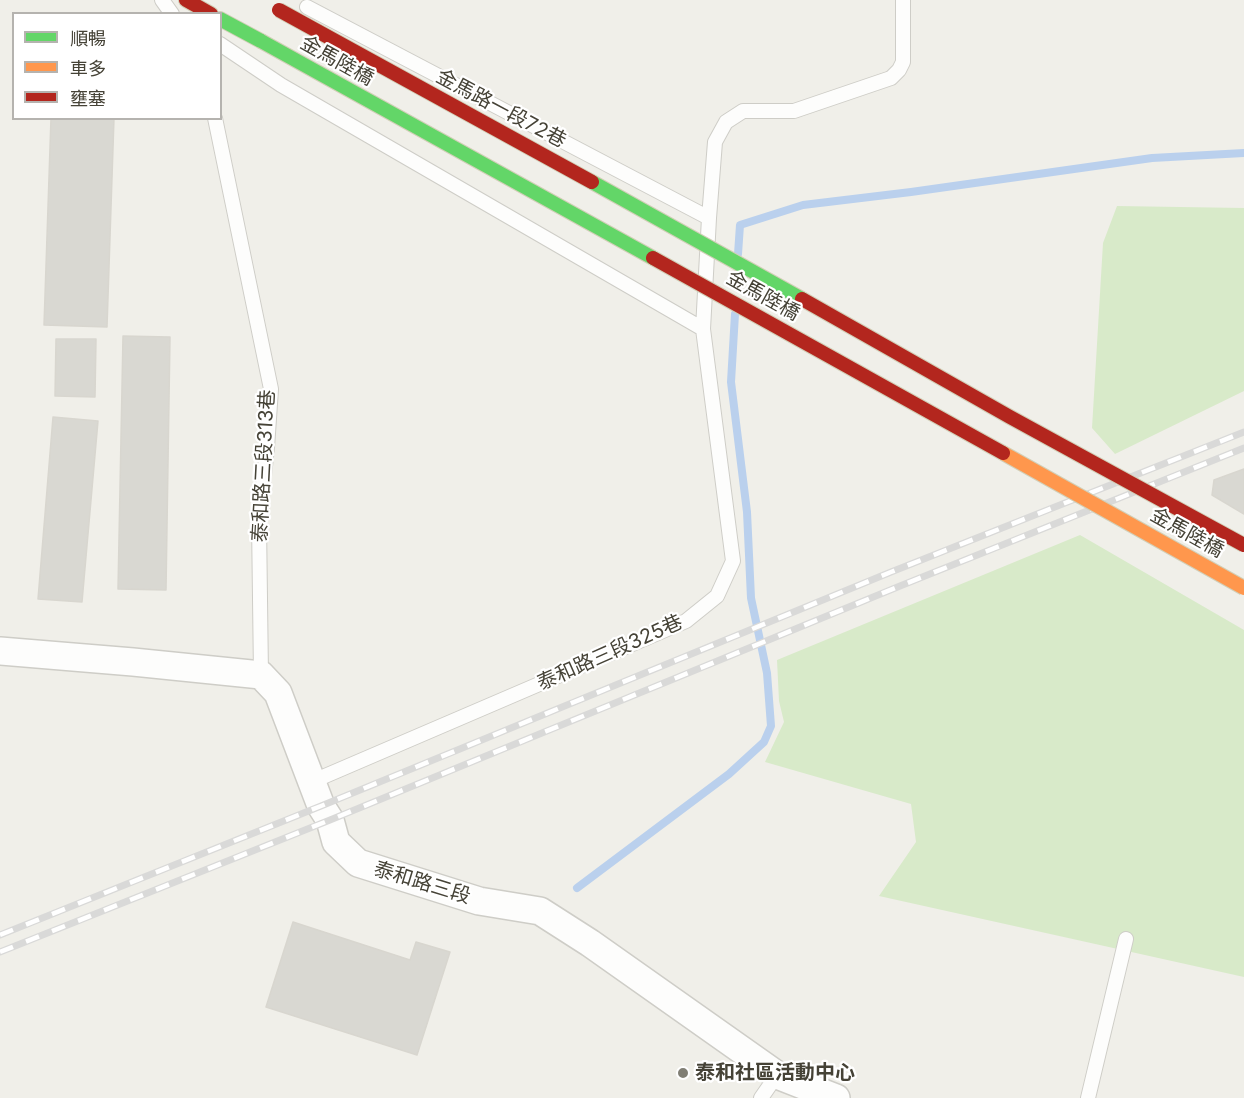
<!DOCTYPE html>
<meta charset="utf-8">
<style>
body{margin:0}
#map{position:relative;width:1244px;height:1098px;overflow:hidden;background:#f0efe9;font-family:Inter,"Noto Sans TC",sans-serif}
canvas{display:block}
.legend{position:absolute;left:12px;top:12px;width:210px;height:108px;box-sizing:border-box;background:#fff;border:2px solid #b5b3af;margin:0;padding:8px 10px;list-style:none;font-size:18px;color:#454236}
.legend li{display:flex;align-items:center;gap:12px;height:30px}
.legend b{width:30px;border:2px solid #b5b3af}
</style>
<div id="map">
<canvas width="1244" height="1098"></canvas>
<ul class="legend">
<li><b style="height:8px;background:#63d668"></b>順暢</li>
<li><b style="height:8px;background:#ff974d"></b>車多</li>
<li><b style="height:8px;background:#b3261e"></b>壅塞</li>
</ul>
</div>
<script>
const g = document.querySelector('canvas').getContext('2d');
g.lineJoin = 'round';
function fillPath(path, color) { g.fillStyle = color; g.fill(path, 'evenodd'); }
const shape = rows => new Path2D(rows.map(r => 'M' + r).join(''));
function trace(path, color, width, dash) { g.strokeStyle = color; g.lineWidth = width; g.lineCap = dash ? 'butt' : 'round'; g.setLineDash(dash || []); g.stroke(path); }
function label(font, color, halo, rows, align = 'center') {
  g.font = font + ' Inter,"Noto Sans TC",sans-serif'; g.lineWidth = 4.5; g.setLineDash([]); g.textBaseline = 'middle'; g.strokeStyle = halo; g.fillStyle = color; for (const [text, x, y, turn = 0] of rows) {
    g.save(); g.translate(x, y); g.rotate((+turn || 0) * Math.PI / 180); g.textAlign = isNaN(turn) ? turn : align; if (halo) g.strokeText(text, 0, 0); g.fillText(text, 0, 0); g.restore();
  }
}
fillPath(shape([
 [1117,206,1244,208,1244,391,1115,454,1092,428,1103,243],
 [1080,535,1244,630,1244,977,879,896,916,842,911,804,765,762,784,722,779,701,777,660]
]), '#d8eac9');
trace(shape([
 [738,254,740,225,803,205,911,192,1152,158,1244,153],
 [577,888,729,774,764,742,771,726,767,673,751,598,747,512,731,382,735,314]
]), '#bad0ed', 8);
const building = shape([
 [51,118,114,118,107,327,44,325,51,118],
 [123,336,170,337,166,590,118,589,123,336],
 [56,339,96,339,95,397,55,396,56,339],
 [53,417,98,421,82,602,38,599,53,417],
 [1244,469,1244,514,1212,495,1214,480,1244,469],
 [293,922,410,960,416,942,450,952,417,1055,266,1007,293,922]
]);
fillPath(building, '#d9d8d2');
trace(building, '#d8d6cf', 1.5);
const lane = shape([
 [162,0,172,14],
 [307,7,709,218],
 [220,44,281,85,703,329],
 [215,118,271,389,267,448,259,522,261,675],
 [311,782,686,621,717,596,733,561,703,329,709,218,715,142,726,122,743,111,794,111,891,78,899,70,903,62,903,0],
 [761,1098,777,1075],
 [1088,1098,1126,939]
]);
const street = shape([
 [0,651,133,662,261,675,278,693,321,806,330,820,336,842,358,863,479,901,540,911,590,943,777,1075,836,1098]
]);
const fast = shape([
 [220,19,261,41]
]);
const jam = shape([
 [186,0,211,14]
]);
trace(lane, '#cecdc7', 16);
trace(street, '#cecdc7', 30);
trace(fast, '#d2cfb7', 16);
trace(jam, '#d2cfb7', 16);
trace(lane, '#fdfdfc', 14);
trace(street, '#fdfdfc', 27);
trace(fast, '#63d668', 14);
trace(jam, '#b3261e', 14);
const rail = shape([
 [0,935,321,806,891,572,1244,432],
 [0,952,330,820,900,586,1244,448]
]);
trace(rail, '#d9d9d8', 7);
trace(rail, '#fff', 4.5, [14]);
const fastBridge = shape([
 [261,41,653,258],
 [592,182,802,299]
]);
const slowBridge = shape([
 [1003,453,1244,588]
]);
const jamBridge = shape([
 [279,10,592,182],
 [653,258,1003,453],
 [802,299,1010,417,1244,545]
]);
trace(fastBridge, '#d2cfb7', 16, []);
trace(slowBridge, '#d2cfb7', 16, []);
trace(jamBridge, '#d2cfb7', 16, []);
trace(fastBridge, '#63d668', 14);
trace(slowBridge, '#ff974d', 14);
trace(jamBridge, '#b3261e', 14);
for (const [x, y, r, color] of [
 [683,1073,6,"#817f75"]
]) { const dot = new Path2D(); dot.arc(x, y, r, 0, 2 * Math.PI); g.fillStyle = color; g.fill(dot); trace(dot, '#fff', 2); }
label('20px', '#454236', '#fff', [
 ["金馬陸橋",337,61,29],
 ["金馬路一段72巷",501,109,28],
 ["金馬陸橋",763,296,29],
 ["泰和路三段313巷",264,466,-87],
 ["金馬陸橋",1187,533,29],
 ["泰和路三段325巷",610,653,-24],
 ["泰和路三段",422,883,17]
]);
label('bold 20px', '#454236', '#fff', [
 ["泰和社區活動中心",695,1073]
], 'left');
</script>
